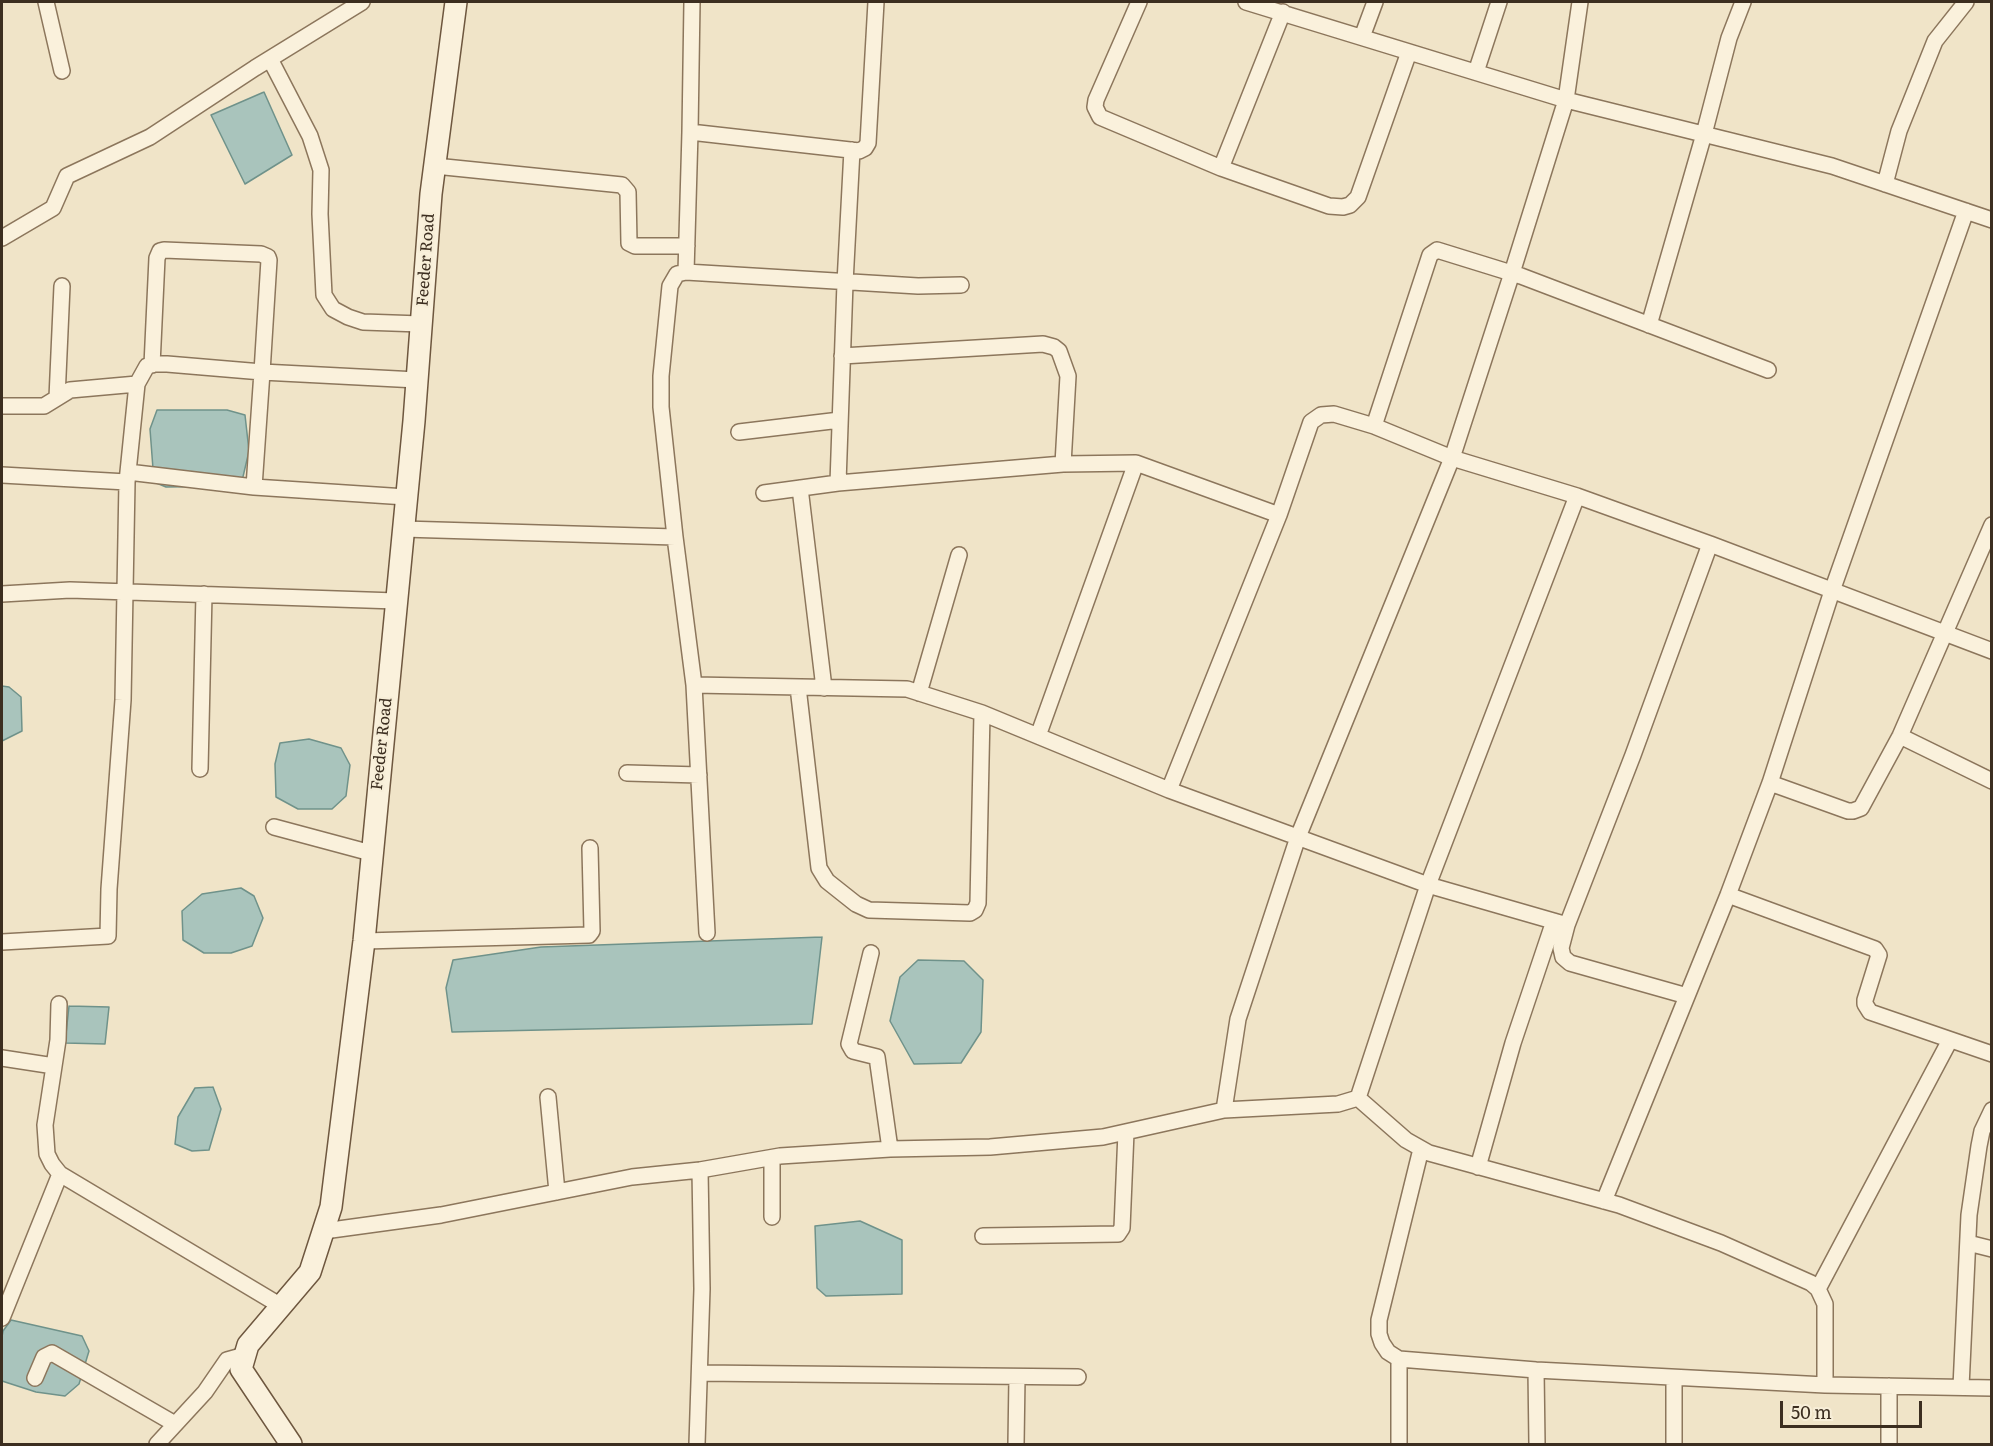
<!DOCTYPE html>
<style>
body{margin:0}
#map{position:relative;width:1993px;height:1446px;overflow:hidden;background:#f0e4c8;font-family:Literata,serif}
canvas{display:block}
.frame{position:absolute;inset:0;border:3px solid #3c2e20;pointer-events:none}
.scale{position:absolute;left:1780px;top:1401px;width:142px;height:27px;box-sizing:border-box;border:3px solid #3c2e20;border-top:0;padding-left:8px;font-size:18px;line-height:21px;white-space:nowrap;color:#3c2e20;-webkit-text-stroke:4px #f7eed8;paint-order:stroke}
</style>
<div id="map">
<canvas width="1993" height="1446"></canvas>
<div class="frame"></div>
<div class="scale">50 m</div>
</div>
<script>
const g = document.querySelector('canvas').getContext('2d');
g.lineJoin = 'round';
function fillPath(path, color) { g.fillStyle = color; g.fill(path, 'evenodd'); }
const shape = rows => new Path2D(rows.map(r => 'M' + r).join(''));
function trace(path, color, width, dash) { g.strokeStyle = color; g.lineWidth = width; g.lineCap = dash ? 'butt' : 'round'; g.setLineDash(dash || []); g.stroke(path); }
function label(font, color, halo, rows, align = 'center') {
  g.font = font + ' Literata,serif'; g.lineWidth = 4.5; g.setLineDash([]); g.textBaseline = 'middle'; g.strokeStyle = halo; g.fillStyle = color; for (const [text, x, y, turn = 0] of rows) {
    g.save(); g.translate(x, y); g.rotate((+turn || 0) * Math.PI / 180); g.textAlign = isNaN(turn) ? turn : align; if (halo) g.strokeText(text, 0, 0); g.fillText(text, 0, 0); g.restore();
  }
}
const water = shape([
 [264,92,292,155,245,184,211,115,264,92],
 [157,410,227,410,245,415,249,451,242,481,232,486,166,487,154,482,150,429,157,410],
 [2,686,9,687,21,697,22,731,2,741,2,686],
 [309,739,341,748,350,765,346,796,332,809,298,809,276,797,275,764,280,743,309,739],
 [241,888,254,896,263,918,252,946,231,953,204,953,183,940,182,911,202,894,241,888],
 [822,937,812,1024,452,1032,446,988,453,960,541,947,822,937],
 [918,960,964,961,983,980,981,1032,961,1063,914,1064,890,1021,900,977,918,960],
 [69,1006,109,1007,105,1044,65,1043,69,1006],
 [213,1087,221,1109,209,1150,192,1151,175,1144,178,1117,195,1088,213,1087],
 [860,1221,902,1240,902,1294,826,1296,817,1288,815,1226,860,1221],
 [11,1320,82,1336,89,1351,79,1384,65,1396,36,1392,2,1381,2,1337,3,1331,11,1320]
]);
fillPath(water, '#a9c4bc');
trace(water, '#6f928a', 1.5);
const street = shape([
 [46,2,62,71],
 [692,2,690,132,859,151,865,148,868,143,876,2],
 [1139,2,1096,100,1095,107,1100,117,1221,168,1329,206,1343,207,1350,205,1358,197,1409,52],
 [1246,2,1566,100,1832,166,1992,220],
 [1362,37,1375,2],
 [270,59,310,136,321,170,320,214,324,295,333,309,348,317,363,322,421,324],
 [1476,72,1499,2],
 [435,166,622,185,628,192,629,243,635,246,687,246],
 [1221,168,1283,12],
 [1885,184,1899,131,1935,41,1966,2],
 [2,238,53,208,67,176,150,137,255,68,362,2],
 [686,272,690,132],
 [1649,325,1704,134,1729,38,1743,2],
 [842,356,1043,344,1054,347,1059,351,1068,376,1063,464],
 [152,365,157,258,160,251,164,250,261,254,268,257,269,260,262,372,417,380],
 [57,398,62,286],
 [2,406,44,406,70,390,137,384],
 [1374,426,1430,255,1437,250,1521,276,1768,370],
 [739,432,840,420],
 [128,472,137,384,147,366,155,364,167,364,262,372,254,487],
 [2,475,127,482,128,472,254,487,406,497],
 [838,483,845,283,852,150],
 [800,488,824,688],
 [764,493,838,483,1063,464,1136,463,1279,515],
 [403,529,675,537,694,685,707,933],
 [675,537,661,407,661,376,670,286,677,274,686,272,918,286,961,285],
 [2,594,70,590,396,601],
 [694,685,907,689,982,713,1169,790,1428,885,1567,925],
 [798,687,819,868,827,881,856,904,869,910,970,913,975,910,978,903,982,713],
 [919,693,959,555],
 [1038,736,1136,463],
 [1900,736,1992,781],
 [200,769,204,594],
 [627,773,699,775],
 [1770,783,1848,811,1853,811,1861,808,1900,736,1992,525],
 [1169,790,1279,515,1311,422,1321,415,1334,414,1374,426,1452,458,1577,496,1710,544],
 [274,827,371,853],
 [1728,895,1875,949,1879,955,1865,1000,1865,1004,1870,1012,1992,1054],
 [364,941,589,935,592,931,590,848],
 [2,942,108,936,109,889,123,700,127,482],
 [871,953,849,1044,853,1051,877,1057,890,1149],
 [1687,996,1570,963,1563,957,1561,948,1567,925,1633,755,1710,544,1992,651],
 [59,1004,58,1040,45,1125,47,1154,52,1164,60,1174,281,1306],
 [2,1058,54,1066],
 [548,1097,557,1192],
 [1358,1098,1406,1140,1429,1153,1619,1205,1721,1243,1811,1283,1818,1289,1825,1304,1825,1385],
 [1224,1110,1238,1019,1298,837,1452,458,1512,273,1566,100,1580,2],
 [1421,1149,1379,1320,1379,1334,1382,1343,1388,1352,1399,1359,1536,1370,1825,1385,1992,1388],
 [772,1158,772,1217],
 [1478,1167,1513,1043,1554,921],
 [1604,1201,1728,895,1770,783,1832,591,1966,211],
 [324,1231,441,1215,632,1177,700,1170,780,1156,890,1149,990,1147,1103,1137,1224,1110,1338,1104,1358,1098,1428,885,1577,496],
 [983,1236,1118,1234,1122,1228,1126,1132],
 [1968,1243,1992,1249],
 [1818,1289,1950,1040],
 [2,1318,60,1174],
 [1399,1359,1399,1444],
 [1536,1370,1537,1444],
 [700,1373,1078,1377],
 [35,1378,44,1357,52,1353,175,1424],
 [1889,1386,1889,1444],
 [1961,1387,1969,1215,1979,1146,1982,1131,1992,1110],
 [157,1444,205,1392,227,1360,245,1355],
 [697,1444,702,1289,700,1170],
 [1016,1444,1017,1377],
 [1674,1444,1674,1378]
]);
const secondary = shape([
 [291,1444,241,1369,248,1345,310,1272,331,1207,364,941,414,421,431,194,456,2]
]);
trace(street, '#8c765c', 18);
trace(secondary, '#6e573f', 24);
trace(street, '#faf1dc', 15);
trace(secondary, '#faf1dc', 21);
label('16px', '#3c2e20', '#f7eed8', [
 ["Feeder Road",426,260,-86],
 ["Feeder Road",382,744,-84]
]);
</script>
